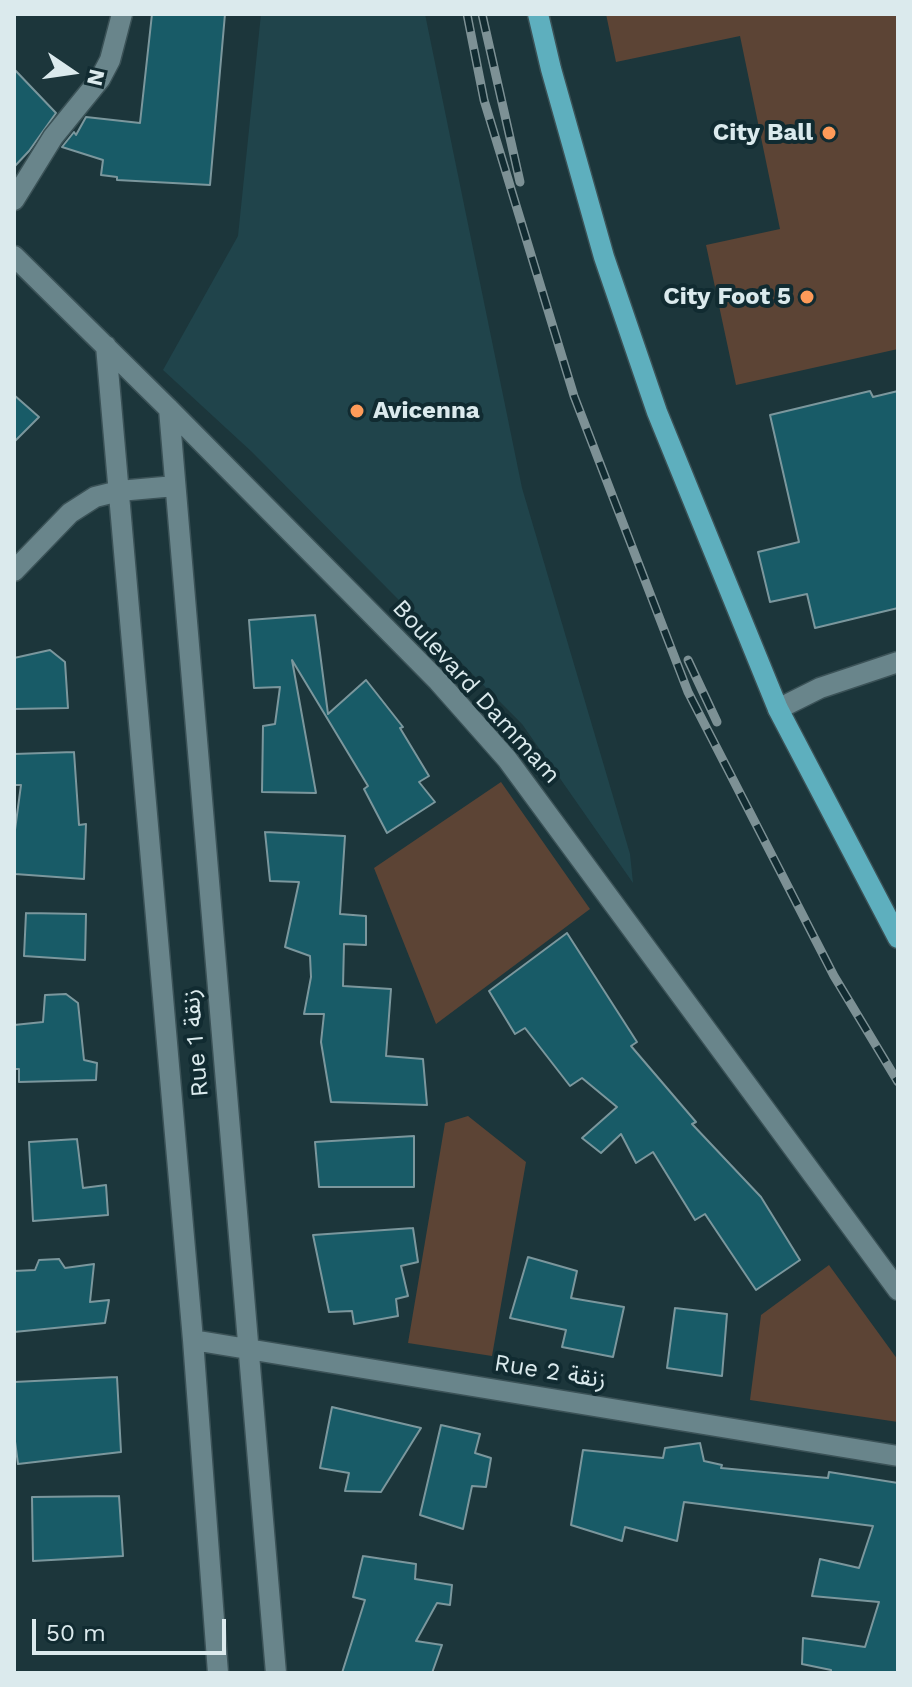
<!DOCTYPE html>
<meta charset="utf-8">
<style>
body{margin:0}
#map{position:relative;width:912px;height:1687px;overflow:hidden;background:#1c363b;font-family:"Work Sans",sans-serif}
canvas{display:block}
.frame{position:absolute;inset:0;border:16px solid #dbeaed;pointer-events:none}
.north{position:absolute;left:32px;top:32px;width:80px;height:80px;-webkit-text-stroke:6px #112b31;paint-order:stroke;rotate:103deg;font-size:22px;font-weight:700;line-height:32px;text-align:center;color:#dbeaed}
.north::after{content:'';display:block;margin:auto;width:28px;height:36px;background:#dbeaed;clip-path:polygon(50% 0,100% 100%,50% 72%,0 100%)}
.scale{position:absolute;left:32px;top:1619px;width:194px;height:36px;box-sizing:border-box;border:4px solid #dbeaed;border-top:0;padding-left:10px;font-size:24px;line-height:28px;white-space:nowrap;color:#dbeaed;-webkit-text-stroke:6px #112b31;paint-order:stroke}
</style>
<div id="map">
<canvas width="912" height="1687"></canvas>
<div class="frame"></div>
<div class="north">N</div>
<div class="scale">50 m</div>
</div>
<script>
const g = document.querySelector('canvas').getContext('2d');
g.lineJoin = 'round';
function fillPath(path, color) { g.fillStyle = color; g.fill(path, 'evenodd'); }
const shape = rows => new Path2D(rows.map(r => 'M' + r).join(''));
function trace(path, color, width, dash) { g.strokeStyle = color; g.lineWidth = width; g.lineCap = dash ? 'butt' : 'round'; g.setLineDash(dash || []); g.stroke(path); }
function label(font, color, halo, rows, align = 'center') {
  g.font = font + ' "Work Sans","Noto Sans Arabic",sans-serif'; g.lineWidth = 8; g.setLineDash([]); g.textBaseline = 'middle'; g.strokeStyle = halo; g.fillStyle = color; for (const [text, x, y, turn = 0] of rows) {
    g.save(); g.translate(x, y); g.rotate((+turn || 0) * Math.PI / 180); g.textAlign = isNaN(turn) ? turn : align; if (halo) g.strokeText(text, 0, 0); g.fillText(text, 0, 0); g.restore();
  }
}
fillPath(shape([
 [261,14,425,14,522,488,630,854,633,883,522,724,252,452,163,370,238,236]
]), '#20444b');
fillPath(shape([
 [606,14,898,14,898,349,736,385,706,245,780,229,740,36,616,62],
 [501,782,590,909,436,1024,374,868],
 [468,1116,526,1162,492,1356,408,1343,445,1123],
 [829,1265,898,1360,898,1422,750,1400,761,1315]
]), '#5c4435');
const building = shape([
 [152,14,225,14,210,185,117,180,117,177,101,175,103,160,62,147,74,132,76,135,86,117,140,123,152,14],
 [14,69,56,113,29,151,14,167,14,69],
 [870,391,873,397,898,391,898,608,815,628,807,594,770,602,758,552,799,542,770,415,870,391],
 [14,395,39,417,14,442,14,395],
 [315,615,328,714,366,680,403,727,400,728,429,776,419,782,435,802,387,833,364,789,368,786,292,660,316,793,262,792,263,726,275,724,280,687,254,688,249,620,315,615],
 [50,650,65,662,68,708,14,709,14,658,50,650],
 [74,752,79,825,86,824,84,879,15,874,14,837,21,785,14,785,14,754,74,752],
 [265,832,345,836,340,914,366,916,366,945,344,944,343,986,391,989,386,1056,423,1059,427,1105,331,1102,321,1042,324,1014,304,1014,311,977,310,956,285,947,299,882,270,881,265,832],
 [26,913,86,914,85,960,24,956,26,913],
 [567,933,637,1042,631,1046,696,1122,692,1124,761,1197,800,1260,756,1290,705,1214,695,1220,653,1152,636,1163,621,1134,601,1153,582,1138,617,1107,582,1078,570,1086,525,1028,515,1034,489,991,567,933],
 [66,994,78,1003,84,1060,97,1063,96,1080,19,1082,19,1069,14,1069,14,1025,43,1022,45,995,66,994],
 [414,1136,414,1187,319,1187,315,1142,414,1136],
 [77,1139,83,1188,106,1185,108,1215,33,1221,29,1142,77,1139],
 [413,1228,418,1262,401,1266,408,1296,396,1299,398,1316,354,1324,352,1311,329,1312,313,1235,413,1228],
 [528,1257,577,1271,571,1298,624,1307,613,1357,562,1347,566,1330,510,1318,528,1257],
 [59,1259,65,1268,94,1264,90,1302,109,1300,105,1323,14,1332,14,1271,35,1270,39,1260,59,1259],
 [675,1308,727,1314,722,1376,667,1368,675,1308],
 [117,1377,121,1452,18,1464,14,1434,14,1382,117,1377],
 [332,1407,421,1428,381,1492,345,1491,349,1473,320,1468,332,1407],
 [441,1425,480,1434,475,1453,491,1458,486,1487,472,1486,463,1529,420,1515,441,1425],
 [700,1443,704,1461,722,1465,721,1468,828,1478,829,1472,898,1483,898,1673,831,1673,831,1670,802,1664,803,1638,865,1647,879,1602,812,1596,820,1559,859,1568,873,1526,684,1502,677,1541,625,1527,622,1541,571,1525,583,1450,663,1458,665,1448,700,1443],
 [119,1496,123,1556,33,1561,32,1497,119,1496],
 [363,1556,416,1564,415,1579,452,1585,450,1605,437,1603,416,1641,442,1645,432,1673,342,1673,365,1600,353,1597,363,1556]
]);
fillPath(building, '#185b67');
trace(building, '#7b979d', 2);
const minor = shape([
 [14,200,53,137,100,79,110,60,122,14],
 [14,256,169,409,438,681,507,759,898,1290],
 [106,346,193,1340,218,1673],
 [169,409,276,1673],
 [14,571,70,513,95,497,119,491,175,486],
 [778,709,820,688,898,662],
 [193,1340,898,1456]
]);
const major = shape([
 [538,14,551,69,604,257,657,412,778,709,898,938]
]);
trace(minor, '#3b5257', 23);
trace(major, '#3b5257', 23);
trace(minor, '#69858b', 20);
trace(major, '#5eafbe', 20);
const rail = shape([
 [467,14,484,100,574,396,688,692,834,976,898,1082],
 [482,14,520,182],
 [688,660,717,722]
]);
trace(rail, '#7d9195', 9);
trace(rail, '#112b31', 6, [18]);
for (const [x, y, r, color] of [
 [829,133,8,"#fe9b59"],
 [807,297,8,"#fe9b59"],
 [357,411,8,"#fe9b59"]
]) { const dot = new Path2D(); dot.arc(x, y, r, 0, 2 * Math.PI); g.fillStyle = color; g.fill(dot); trace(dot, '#112b31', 3); }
label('bold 24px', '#dbeaed', '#112b31', [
 ["City Ball",813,133],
 ["City Foot 5",791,297],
 ["Avicenna",373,411,"left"]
], 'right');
label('24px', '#dbeaed', '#112b31', [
 ["Boulevard Dammam",476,692,48],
 ["Rue 1 زنقة",196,1043,-95],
 ["Rue 2 زنقة",550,1372,9]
]);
</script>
